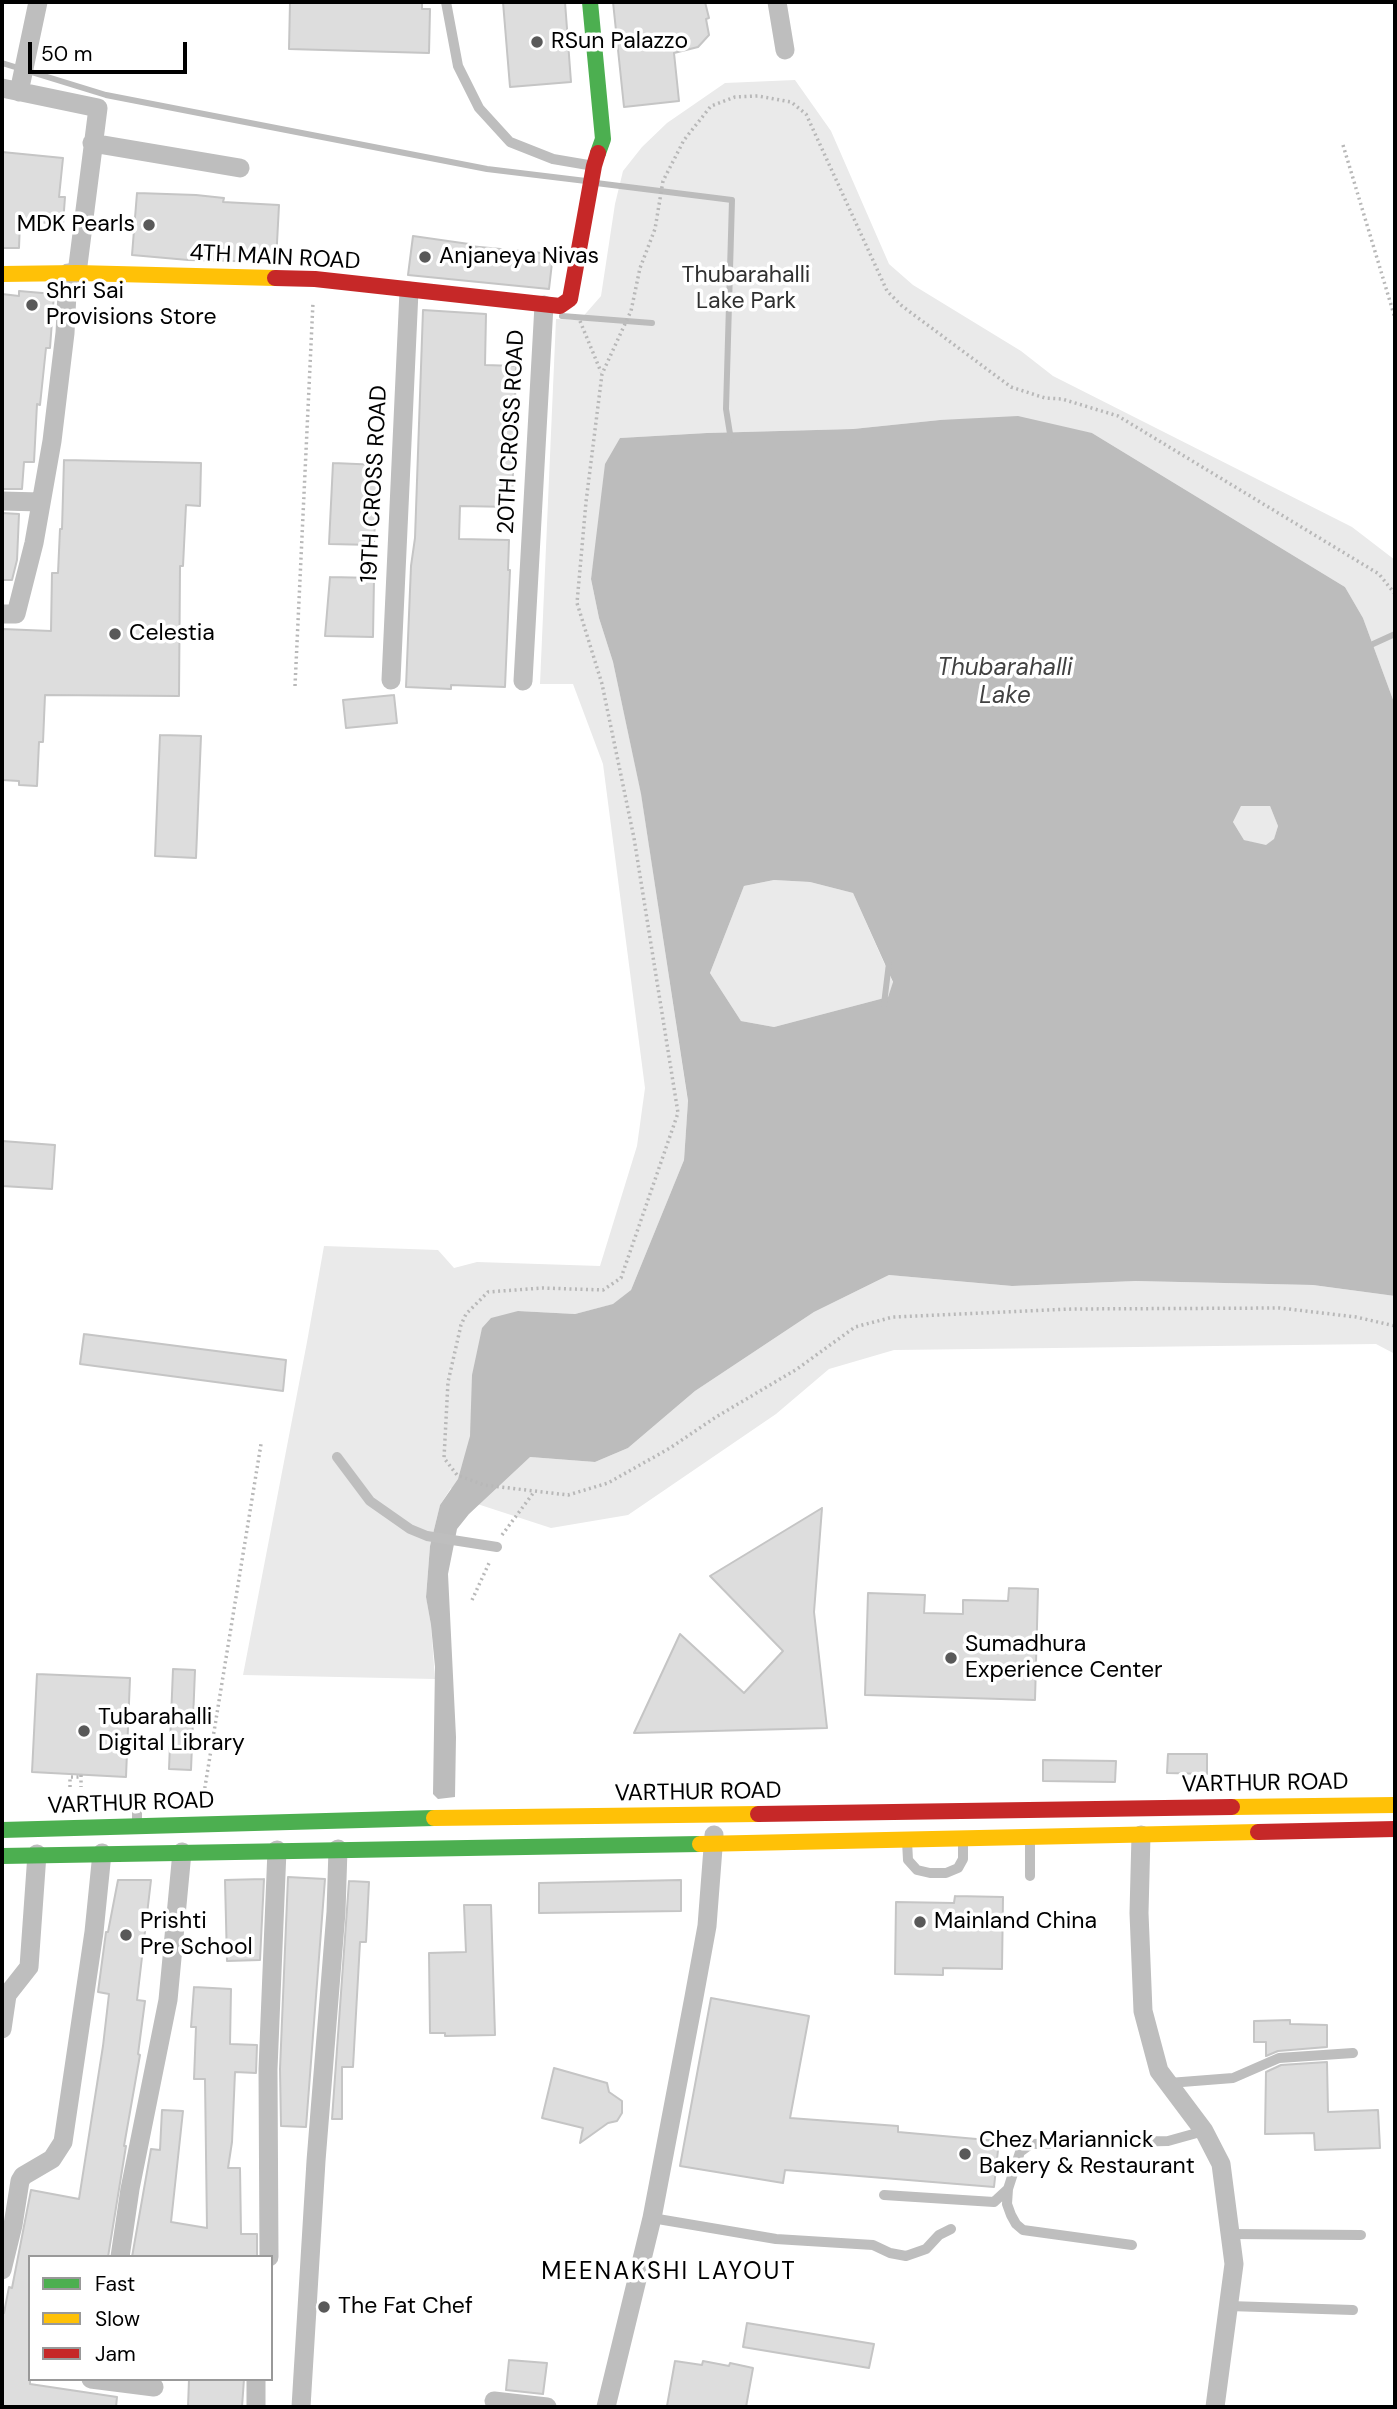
<!DOCTYPE html>
<style>
body{margin:0}
#map{position:relative;width:1397px;height:2409px;overflow:hidden;background:#fff;font-family:"DM Sans",sans-serif}
canvas{display:block}
.frame{position:absolute;inset:0;border:4px solid #000;pointer-events:none}
.legend{position:absolute;left:28px;top:2255px;width:245px;height:126px;box-sizing:border-box;background:#fff;border:2px solid #999;margin:0;padding:9px 12px;list-style:none;font-size:21px;color:#000}
.legend li{display:flex;align-items:center;gap:14px;height:35px}
.legend b{width:35px;border:2px solid #999}
.scale{position:absolute;left:28px;top:42px;width:159px;height:32px;box-sizing:border-box;border:4px solid #000;border-top:0;padding-left:9px;font-size:21px;line-height:24px;white-space:nowrap;color:#000;-webkit-text-stroke:5px #fff;paint-order:stroke}
</style>
<div id="map">
<canvas width="1397" height="2409"></canvas>
<div class="frame"></div>
<ul class="legend">
<li><b style="height:9px;background:#4caf50"></b>Fast</li>
<li><b style="height:9px;background:#ffc107"></b>Slow</li>
<li><b style="height:9px;background:#c62828"></b>Jam</li>
</ul>
<div class="scale">50 m</div>
</div>
<script>
const g = document.querySelector('canvas').getContext('2d');
g.lineJoin = 'round';
function fillPath(path, color) { g.fillStyle = color; g.fill(path, 'evenodd'); }
const shape = rows => new Path2D(rows.map(r => 'M' + r).join(''));
function trace(path, color, width, dash) { g.strokeStyle = color; g.lineWidth = width; g.lineCap = dash ? 'butt' : 'round'; g.setLineDash(dash || []); g.stroke(path); }
function label(font, color, halo, rows, align = 'center') {
  g.font = font + ' "DM Sans",sans-serif'; g.lineWidth = 7; g.setLineDash([]); g.textBaseline = 'middle'; g.strokeStyle = halo; g.fillStyle = color; for (const [text, x, y, turn = 0] of rows) {
    g.save(); g.translate(x, y); g.rotate((+turn || 0) * Math.PI / 180); g.textAlign = isNaN(turn) ? turn : align; if (halo) g.strokeText(text, 0, 0); g.fillText(text, 0, 0); g.restore();
  }
}
fillPath(shape([
 [795,80,831,131,889,264,913,285,1021,351,1053,376,1352,527,1395,560,1395,705,1363,618,1345,587,1092,433,940,420,853,429,707,433,620,438,599,527,591,579,599,618,613,662,641,793,688,1102,684,1160,631,1290,614,1304,575,1314,518,1311,530,1457,595,1462,628,1448,695,1391,814,1312,889,1275,1012,1286,1136,1281,1313,1285,1395,1296,1395,1354,1376,1344,894,1350,829,1369,776,1414,628,1515,551,1528,462,1499,451,1488,440,1505,430,1546,426,1596,431,1625,435,1679,243,1675,307,1342,324,1246,438,1250,454,1268,477,1262,600,1266,637,1146,645,1088,603,764,573,684,540,684,556,319,580,320,601,296,615,204,623,171,642,147,667,123,725,83],
 [1241,806,1270,806,1278,826,1274,840,1266,846,1244,840,1233,822],
 [774,880,810,882,853,893,893,983,888,997,774,1027,741,1021,710,973,744,886]
]), '#eaeaea');
fillPath(shape([
 [1018,416,1092,433,1345,587,1363,618,1395,705,1395,1296,1313,1285,1136,1281,1012,1286,889,1275,814,1312,695,1391,628,1448,595,1462,530,1457,469,1514,457,1529,448,1574,456,1737,455,1797,438,1799,433,1794,435,1667,431,1625,426,1597,430,1546,440,1505,458,1479,470,1436,472,1375,482,1328,491,1318,518,1311,575,1314,613,1304,631,1290,684,1160,688,1101,641,794,613,662,599,618,591,579,605,464,620,438,707,433,853,429,940,420],
 [1241,806,1270,806,1278,826,1274,839,1266,845,1244,840,1233,822],
 [774,880,810,882,853,893,893,982,888,997,774,1027,741,1021,710,973,744,886]
]), '#bcbcbc');
trace(shape([
 [2,63,106,95,487,169,586,181],
 [596,183,732,200,726,409,731,440],
 [562,316,652,323],
 [1373,644,1395,634],
 [884,1004,889,963]
]), '#bcbcbc', 6);
const building = shape([
 [290,2,422,2,422,9,430,9,429,53,289,49,290,2],
 [503,2,565,2,571,82,510,87,503,2],
 [613,2,705,2,709,18,706,19,709,35,698,47,674,53,679,101,624,107,613,2],
 [2,152,63,158,59,197,65,197,63,224,20,221,19,248,2,248,2,152],
 [137,193,196,195,224,198,223,202,279,205,276,262,188,260,132,255,137,193],
 [413,236,469,244,469,246,553,254,549,289,408,275,413,236],
 [19,291,54,294,50,348,46,348,40,405,37,404,34,462,24,462,22,489,2,489,2,294,19,296,19,291],
 [423,310,486,314,485,365,516,366,512,507,460,506,459,539,509,540,508,570,510,570,505,687,451,685,451,689,406,687,411,566,415,538,423,310],
 [64,460,201,463,200,506,186,505,183,566,180,566,179,696,45,695,43,742,39,742,37,786,19,785,19,781,2,780,2,629,51,631,52,573,58,573,60,529,62,529,64,460],
 [333,463,380,465,379,517,375,517,374,545,329,544,333,463],
 [2,513,19,514,17,560,12,580,2,580,2,513],
 [330,577,374,578,373,637,325,636,330,577],
 [394,695,397,723,346,728,343,700,394,695],
 [160,735,201,736,196,858,155,856,160,735],
 [2,1141,55,1145,52,1189,2,1186,2,1141],
 [84,1334,286,1360,283,1391,80,1364,84,1334],
 [822,1508,814,1612,827,1728,634,1733,680,1634,744,1693,783,1651,710,1576,822,1508],
 [1009,1588,1038,1589,1035,1700,865,1695,868,1593,925,1595,924,1613,963,1614,963,1600,1008,1601,1009,1588],
 [173,1669,195,1670,191,1770,169,1769,173,1669],
 [37,1674,130,1678,126,1777,32,1772,37,1674],
 [1168,1754,1207,1754,1207,1774,1167,1773,1168,1754],
 [1043,1760,1116,1761,1115,1782,1043,1781,1043,1760],
 [288,1877,325,1879,306,2127,281,2126,280,2069,288,1877],
 [264,1879,260,1960,227,1961,225,1880,264,1879],
 [118,1880,151,1880,137,2000,145,2001,138,2054,140,2055,124,2146,126,2146,108,2257,30,2257,30,2384,117,2397,116,2407,2,2407,2,2312,4,2313,9,2287,12,2288,31,2190,79,2199,103,2046,109,1994,98,1992,106,1932,108,1932,118,1880],
 [681,1880,681,1911,539,1913,539,1883,681,1880],
 [349,1881,369,1882,366,1942,360,1942,353,2067,342,2067,342,2119,332,2119,349,1881],
 [955,1896,1003,1897,1002,1969,943,1968,943,1975,895,1974,896,1902,954,1903,955,1896],
 [464,1905,491,1905,495,2035,445,2036,445,2033,430,2033,429,1953,466,1952,464,1905],
 [194,1987,231,1989,230,2044,257,2045,256,2073,235,2072,232,2142,228,2168,240,2168,241,2234,257,2234,257,2257,132,2257,151,2149,160,2150,162,2110,183,2111,171,2222,207,2228,205,2079,194,2079,196,2027,191,2027,194,1987],
 [711,1998,809,2016,790,2118,898,2126,898,2132,999,2141,994,2187,785,2170,783,2183,680,2166,711,1998],
 [1290,2020,1290,2024,1327,2025,1327,2047,1278,2051,1266,2056,1266,2042,1254,2042,1254,2021,1290,2020],
 [1327,2062,1328,2112,1378,2110,1380,2148,1315,2150,1314,2133,1265,2134,1266,2072,1281,2065,1327,2062],
 [554,2068,607,2083,609,2092,622,2101,622,2113,617,2121,608,2123,580,2143,583,2128,542,2118,554,2068],
 [747,2323,874,2344,869,2368,743,2347,747,2323],
 [509,2360,547,2363,543,2394,506,2390,509,2360],
 [675,2361,702,2365,703,2361,729,2366,730,2363,753,2368,746,2407,667,2406,675,2361],
 [189,2379,244,2379,242,2407,188,2407,189,2379]
]);
fillPath(building, '#ddd');
trace(building, '#c5c5c5', 2);
trace(shape([
 [1343,145,1395,318],
 [580,321,601,372],
 [1395,594,1379,574,1118,416,1062,399,1045,398,1011,387,902,306,887,291,806,114,791,102,758,96,735,97,711,106,684,140,663,181,655,229,640,268,631,311,602,374,586,502,577,603,602,684,634,838,678,1113,621,1278,603,1290,542,1288,488,1292,466,1314,461,1325,448,1382,444,1458,457,1475,484,1485,568,1495,608,1483,670,1448,716,1417,797,1369,855,1327,893,1317,1072,1309,1280,1308,1356,1317,1395,1326],
 [295,686,313,302],
 [502,1535,534,1492],
 [472,1600,490,1561],
 [81,1775,81,1787],
 [70,1787,70,1777,81,1777],
 [203,1799,261,1444]
]), '#b8b8b8', 3.5, [2, 3.5]);
trace(shape([
 [446,2,458,66,479,108,510,142,553,159,594,166],
 [337,1457,370,1501,410,1529,427,1536,497,1547],
 [137,1799,137,1823],
 [907,1841,908,1860,917,1870,930,1873,946,1873,958,1868,963,1859,963,1843],
 [1030,1841,1030,1876],
 [1169,2083,1233,2078,1279,2058,1353,2053],
 [1008,2189,1007,2204,1011,2215,1016,2224,1023,2230,1132,2245],
 [884,2195,994,2202,1008,2189,1020,2152,1031,2144,1168,2141,1204,2131],
 [652,2218,776,2239,873,2245,890,2253,906,2256,926,2249,939,2235,951,2229],
 [1230,2234,1361,2235],
 [1229,2306,1353,2310]
]), '#bebebe', 10);
trace(shape([
 [777,2,785,50],
 [2,88,98,108,77,273],
 [19,92,38,2],
 [92,143,240,168],
 [2,501,41,502],
 [2,614,16,614,34,543,52,441,65,333,68,273],
 [391,680,409,291],
 [523,681,544,305],
 [1141,1835,1139,1913,1143,2011,1159,2071,1204,2131,1221,2164,1234,2264,1215,2407],
 [2,2029,7,1995,29,1967,37,1854],
 [120,2257,130,2189,168,2000,182,1852],
 [269,2257,268,2069,277,1850],
 [2,2270,13,2225,20,2181,23,2176,52,2159,63,2142,94,1932,102,1853],
 [91,2379,154,2387],
 [494,2401,547,2407],
 [256,2407,256,2379],
 [301,2407,316,2161,336,1912,338,1849],
 [606,2407,652,2218,694,1997,707,1926,714,1835]
]), '#bebebe', 19);
trace(shape([
 [590,2,603,139,598,153],
 [2,1830,434,1818],
 [2,1856,700,1844]
]), '#4caf50', 16);
trace(shape([
 [2,274,77,273,275,278],
 [1232,1807,1395,1805],
 [434,1818,758,1814],
 [700,1844,1258,1832]
]), '#ffc107', 16);
trace(shape([
 [275,278,315,279,560,306,570,299,594,166,598,153],
 [758,1814,1232,1807],
 [1258,1832,1395,1829]
]), '#c62828', 16);
for (const [x, y, r, color] of [
 [537,42,7,"#595959"],
 [149,225,7,"#595959"],
 [425,257,7,"#595959"],
 [32,305,7,"#595959"],
 [115,634,7,"#595959"],
 [951,1658,7,"#595959"],
 [84,1731,7,"#595959"],
 [920,1922,7,"#595959"],
 [126,1935,7,"#595959"],
 [965,2154,7,"#595959"],
 [324,2307,7,"#595959"]
]) { const dot = new Path2D(); dot.arc(x, y, r, 0, 2 * Math.PI); g.fillStyle = color; g.fill(dot); trace(dot, '#fff', 2.5); }
label('23px', '#000', '#fff', [
 ["RSun Palazzo",551,42],
 ["MDK Pearls",135,225,"right"],
 ["Anjaneya Nivas",439,257],
 ["Shri Sai",46,292],
 ["Provisions Store",46,318],
 ["Celestia",129,634],
 ["Sumadhura",965,1645],
 ["Experience Center",965,1671],
 ["Tubarahalli",98,1718],
 ["Digital Library",98,1744],
 ["Prishti",140,1922],
 ["Pre School",140,1948],
 ["Mainland China",934,1922],
 ["Chez Mariannick",979,2141],
 ["Bakery & Restaurant",979,2167],
 ["The Fat Chef",338,2307]
], 'left');
label('23px', '#000', '#fff', [
 ["4TH MAIN ROAD",275,258,3],
 ["20TH CROSS ROAD",512,432,-87],
 ["19TH CROSS ROAD",375,484,-87],
 ["VARTHUR ROAD",1265,1784,-1],
 ["VARTHUR ROAD",698,1793,-1],
 ["VARTHUR ROAD",131,1804,-2]
]);
label('23px', '#303030', '#fff', [
 ["Thubarahalli",746,276],
 ["Lake Park",746,302]
]);
label('italic 24px', '#414141', '#fff', [
 ["Thubarahalli",1005,669],
 ["Lake",1005,697]
]);
g.letterSpacing = '2px';
label('24px', '#000', '#fff', [
 ["MEENAKSHI LAYOUT",669,2273]
]);
g.letterSpacing = '0px';
</script>
